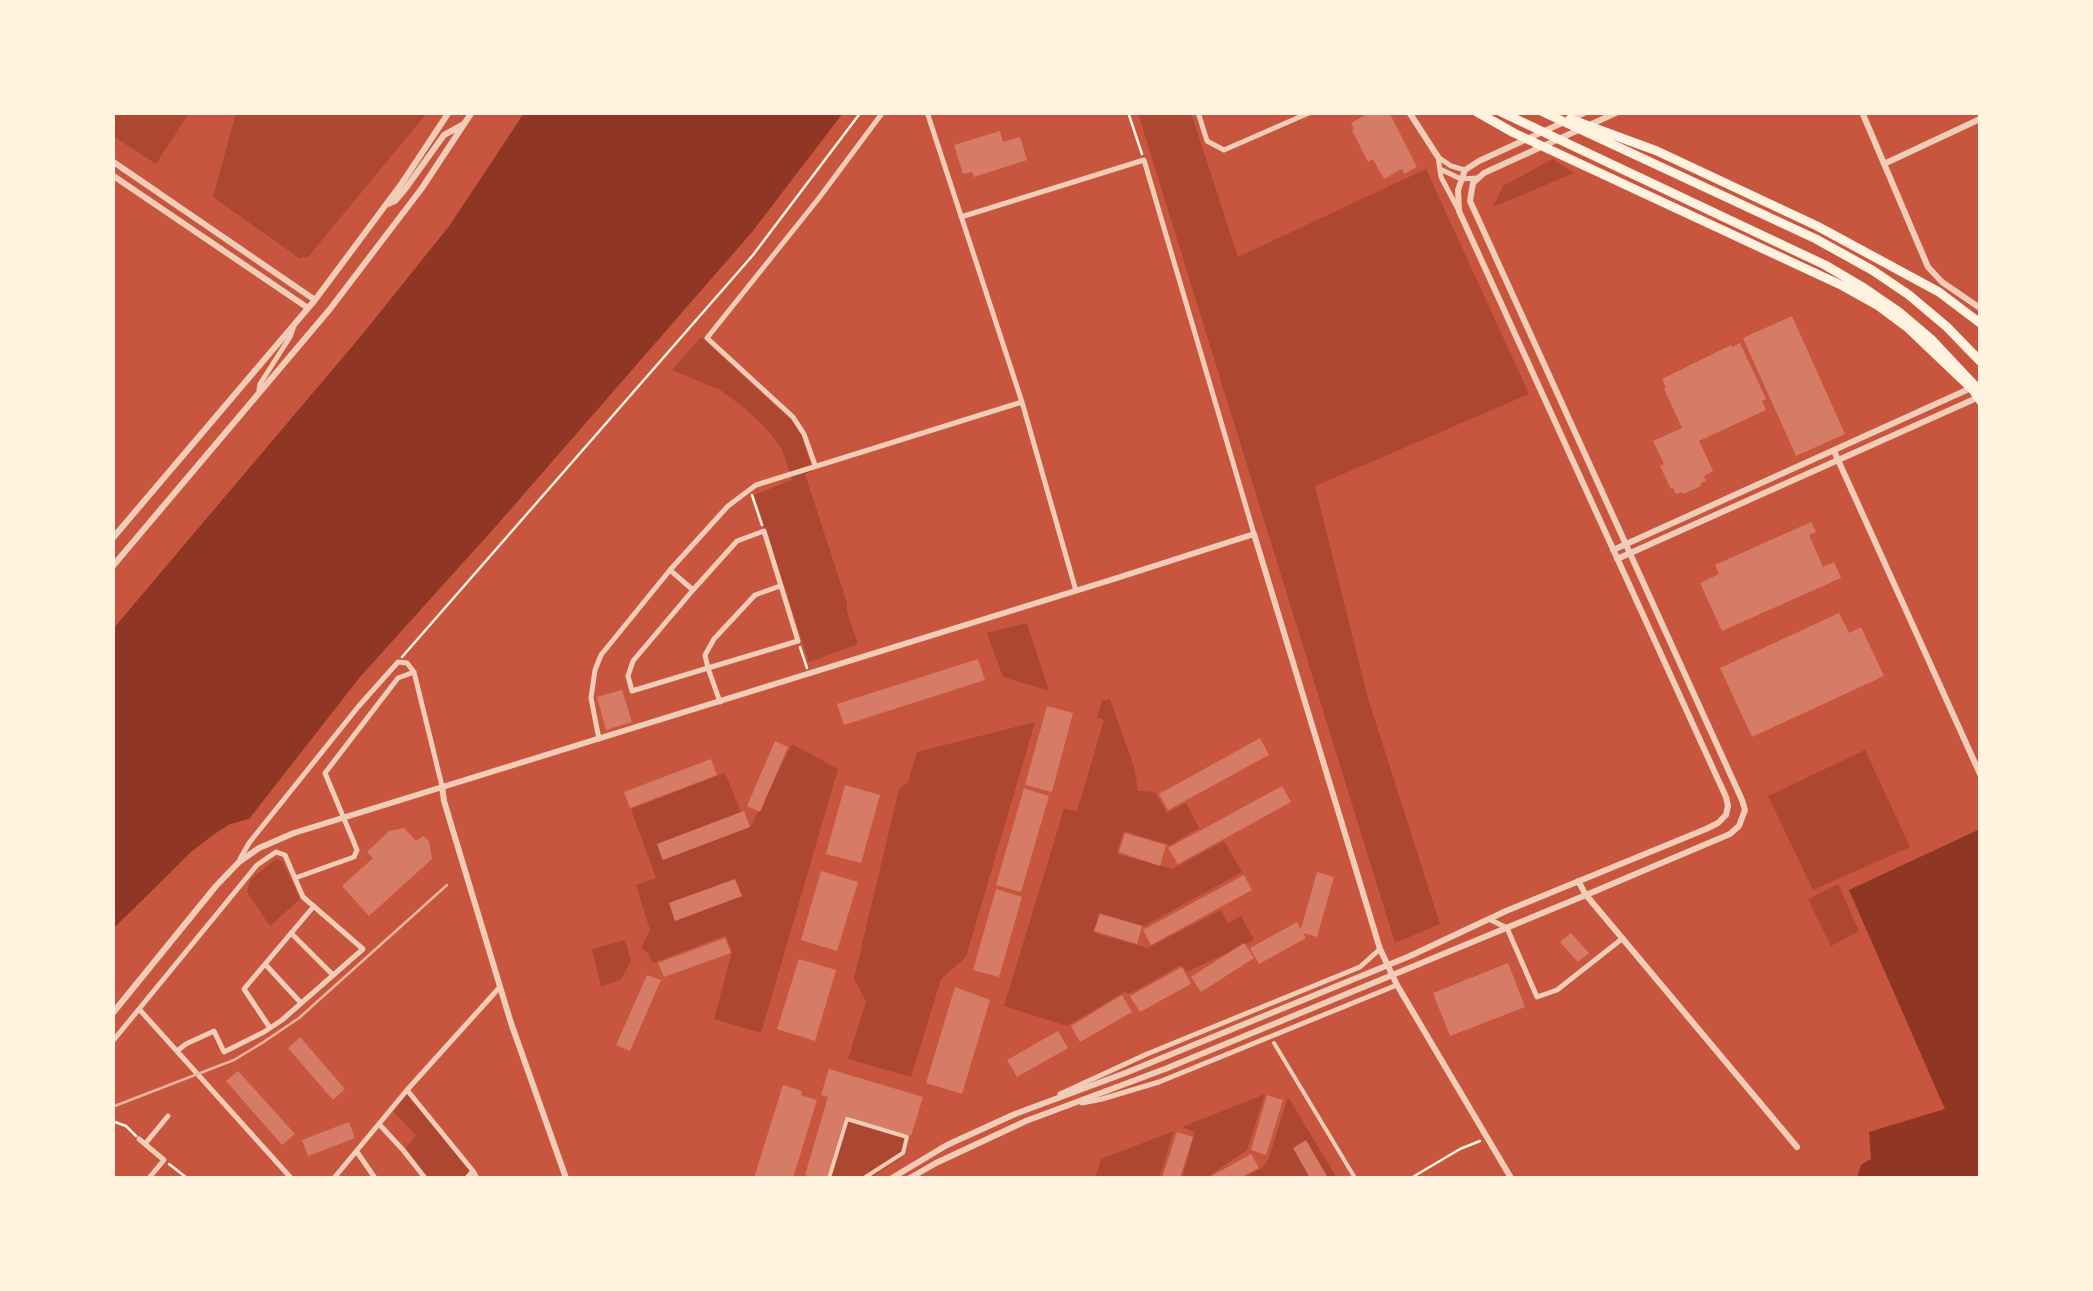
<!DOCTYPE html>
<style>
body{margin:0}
#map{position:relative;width:2093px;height:1291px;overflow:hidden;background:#c8553d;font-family:"Nunito Sans",sans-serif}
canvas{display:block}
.frame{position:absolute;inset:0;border:115px solid #fff3e0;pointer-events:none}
</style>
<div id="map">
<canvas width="2093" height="1291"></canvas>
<div class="frame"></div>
</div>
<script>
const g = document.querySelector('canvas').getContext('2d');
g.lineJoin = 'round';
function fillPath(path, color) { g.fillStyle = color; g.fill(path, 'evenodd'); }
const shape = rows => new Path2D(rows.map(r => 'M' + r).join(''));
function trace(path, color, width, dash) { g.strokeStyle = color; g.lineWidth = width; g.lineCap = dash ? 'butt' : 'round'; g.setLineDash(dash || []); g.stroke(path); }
fillPath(shape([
 [112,113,113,112,189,113,156,164,113,136],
 [236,113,236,112,427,113,308,257,299,258,213,197],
 [1138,113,1191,113,1238,257,1426,169,1529,394,1315,486,1367,695,1440,924,1395,943],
 [1553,159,1574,173,1493,207,1503,186],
 [701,337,792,421,802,436,813,471,805,474,847,603,847,612,858,644,809,662,754,495,792,480,782,449,766,428,742,406,720,390,672,370],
 [1027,623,1049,691,1003,677,987,633],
 [1110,699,1134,767,1138,791,1155,792,1167,813,1186,803,1199,828,1170,845,1123,831,1117,854,1173,869,1224,841,1242,872,1144,926,1099,913,1094,933,1148,948,1221,910,1228,923,1241,916,1254,940,1187,972,1181,965,1129,994,1124,992,1067,1026,1004,1006,1064,809,1077,811,1104,720,1097,717,1102,701],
 [1035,722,966,957,941,979,911,1077,848,1059,866,1002,854,978,899,789,908,782,917,752],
 [792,744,838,769,761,1033,714,1019,732,952,726,935,653,963,648,953,641,948,650,930,636,885,656,878,631,809,725,773,741,812,657,844,662,860,751,826],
 [1865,750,1910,847,1813,890,1768,796],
 [276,859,282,861,300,899,270,926,247,892,250,880],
 [1838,884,1859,931,1831,946,1808,899],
 [625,940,631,961,621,979,601,987,592,949],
 [407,1094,471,1171,465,1178,428,1178,406,1148,416,1135,393,1111],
 [1265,1094,1247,1150,1210,1175,1212,1178,1182,1178,1195,1132,1182,1127],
 [1288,1097,1337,1178,1243,1178,1262,1168,1269,1158],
 [847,1120,909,1140,905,1155,871,1178,831,1178],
 [1174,1131,1159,1178,1095,1178,1101,1159]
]), '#ae4732');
fillPath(shape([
 [524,113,843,113,752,232,497,525,360,677,249,819,230,824,213,835,191,852,113,929,113,629,361,336,450,225],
 [1980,829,1980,1178,1854,1178,1857,1177,1861,1165,1871,1159,1869,1132,1945,1109,1849,890]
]), '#8f3625');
fillPath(shape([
 [1371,112,1389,112,1417,167,1404,174,1402,169,1384,179,1373,159,1368,162,1352,130,1354,129,1351,123],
 [1000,131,1003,142,1020,137,1027,160,974,177,972,172,963,174,954,145],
 [1792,316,1845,434,1796,456,1743,338],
 [1740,343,1766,399,1762,401,1766,410,1699,441,1713,471,1704,476,1706,481,1700,483,1701,486,1683,494,1682,492,1676,494,1673,488,1671,489,1660,466,1664,464,1653,441,1682,428,1664,389,1666,388,1662,379,1731,345,1732,347],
 [1811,522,1816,532,1809,535,1823,567,1834,562,1841,578,1722,631,1700,583,1719,574,1715,565],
 [1839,613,1849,633,1861,627,1884,676,1752,737,1720,668],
 [978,659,985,680,844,725,837,704],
 [622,690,632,722,606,730,597,697],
 [1047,706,1073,713,1052,792,1025,785],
 [1260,738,1269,755,1168,810,1159,794],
 [775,741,788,747,760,812,747,806],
 [711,759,717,775,630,808,624,792],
 [845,785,880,795,861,863,826,854],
 [1282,786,1291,802,1178,864,1168,848],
 [1024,788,1049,796,1021,892,996,885],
 [744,811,750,827,663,860,657,844],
 [404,828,416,841,423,836,429,841,432,859,369,916,342,886,373,858,367,852,389,831],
 [1125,833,1166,845,1160,866,1119,852],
 [821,871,858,882,837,951,801,940],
 [1317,872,1334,877,1317,937,1303,933,1306,938,1259,964,1250,948,1297,922,1301,929],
 [1244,875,1252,890,1151,945,1143,930],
 [735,879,742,896,675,921,669,903],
 [996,889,1022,897,999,977,973,970],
 [1100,914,1142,926,1137,944,1094,931],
 [1571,933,1589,953,1578,962,1560,942],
 [725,938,731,953,664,977,658,963],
 [1244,943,1254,958,1201,992,1191,977],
 [799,959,836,970,815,1041,777,1029],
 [1508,963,1525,1007,1450,1036,1433,993],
 [1182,967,1191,984,1140,1012,1130,996],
 [647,975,661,980,630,1051,616,1045],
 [955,987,990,1000,962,1094,926,1083],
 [1122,995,1132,1012,1080,1042,1071,1026],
 [1058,1031,1068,1048,1017,1077,1007,1060],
 [300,1037,345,1089,333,1100,288,1048],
 [829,1069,923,1097,911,1136,845,1117,827,1178,817,1178,805,1175,828,1097,821,1095],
 [238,1071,295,1134,282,1145,226,1081],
 [783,1085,802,1091,801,1095,817,1100,793,1178,754,1178],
 [1267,1095,1283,1100,1266,1155,1251,1150],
 [349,1122,355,1138,308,1156,302,1140],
 [1177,1132,1193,1137,1180,1178,1162,1178],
 [1306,1140,1328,1178,1310,1178,1293,1148],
 [1251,1154,1259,1168,1240,1178,1208,1178]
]), '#d67c66');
trace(shape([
 [1128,112,1142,154],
 [752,495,762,525],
 [800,647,807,668],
 [402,657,753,255,861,112],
 [112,1121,126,1126,136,1136],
 [169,1164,187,1178],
 [1411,1178,1460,1149,1480,1141]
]), '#fff3e0', 2.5);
trace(shape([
 [1274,1043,1355,1178],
 [829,1178,847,1119,907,1137,903,1153,864,1178]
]), '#f1ccb7', 4);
trace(shape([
 [927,112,1022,402,1076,591],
 [1198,112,1207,141,1224,150,1311,112],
 [1438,157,1441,177,1458,209],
 [1438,157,1451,166,1465,170],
 [1440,169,1461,179,1477,178],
 [961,217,1144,160,1254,534],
 [259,390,260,384,290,337,294,326],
 [815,465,804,434,793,417,707,338,819,198,883,112],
 [670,570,693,590,633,661,628,676,632,691,708,668,720,702],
 [693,590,737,541,764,531,798,641,708,668,705,655,714,639,755,595,780,586],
 [599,739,591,698,595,670,601,655,670,570,728,506,756,485,1022,402],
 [240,859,249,843,358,707,398,662,407,663,414,672,442,786],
 [295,878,354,857,357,850,325,773,398,678,414,672],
 [1489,919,1507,928,1537,997,1557,990,1623,938],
 [291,933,333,975],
 [265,964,301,1003],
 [139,1009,291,1178],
 [270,1028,244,989,314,906],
 [112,1042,257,865,276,852,285,855,303,897,363,949,282,1020,264,1032,224,1052,214,1031,186,1044,177,1051],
 [407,1090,473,1171],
 [1060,1094,1147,1054,1360,967,1380,949],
 [1082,1103,1102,1099,1159,1082,1397,985],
 [379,1124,403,1150,425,1178],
 [139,1139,164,1160,149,1178],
 [145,1144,168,1116],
 [357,1152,375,1178],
 [334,1178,407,1090,499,988],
 [467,1178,473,1171,477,1178]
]), '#f1ccb7', 5);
trace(shape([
 [1409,112,1438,157],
 [1862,112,1928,267,1942,282,1980,308],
 [112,161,315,300,112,539],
 [1886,163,1980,119],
 [112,175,308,308],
 [388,204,395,201,406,188,444,135,464,124],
 [315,300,402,183,449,112],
 [1834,451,1980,774],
 [1613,550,1980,384],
 [1617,559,1979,397],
 [112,567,330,309,422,188,472,112],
 [442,786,444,801,511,1023,566,1178],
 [1578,881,1586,895,1797,1147],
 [112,1014,216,886,239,862,259,848,294,833,1117,578,1254,534,1380,949,1397,985,1511,1178],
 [892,1178,947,1145,1015,1114,1128,1072,1410,956,1506,911,1706,829,1718,823,1726,815,1728,806,1726,797,1459,211,1458,190,1465,170,1479,161,1586,112],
 [910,1178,936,1163,1026,1121,1165,1069,1586,895,1730,834,1739,826,1745,810,1742,800,1470,201,1473,183,1484,173,1618,112]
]), '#f1ccb7', 6);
trace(shape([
 [1971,388,1980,401]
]), '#fff3e0', 8);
trace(shape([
 [1477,112,1514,133,1843,286,1877,305,1908,328,1971,388],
 [1501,112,1825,265,1864,288,1899,312,1932,340,1980,391],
 [1543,112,1816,239,1872,270,1909,295,1947,327,1980,361],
 [1570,119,1657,151,1817,226,1939,292,1980,323]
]), '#fff3e0', 9);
trace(shape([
 [112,1107,234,1060,262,1043,299,1018,447,885]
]), '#e9b49f', 2.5);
</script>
